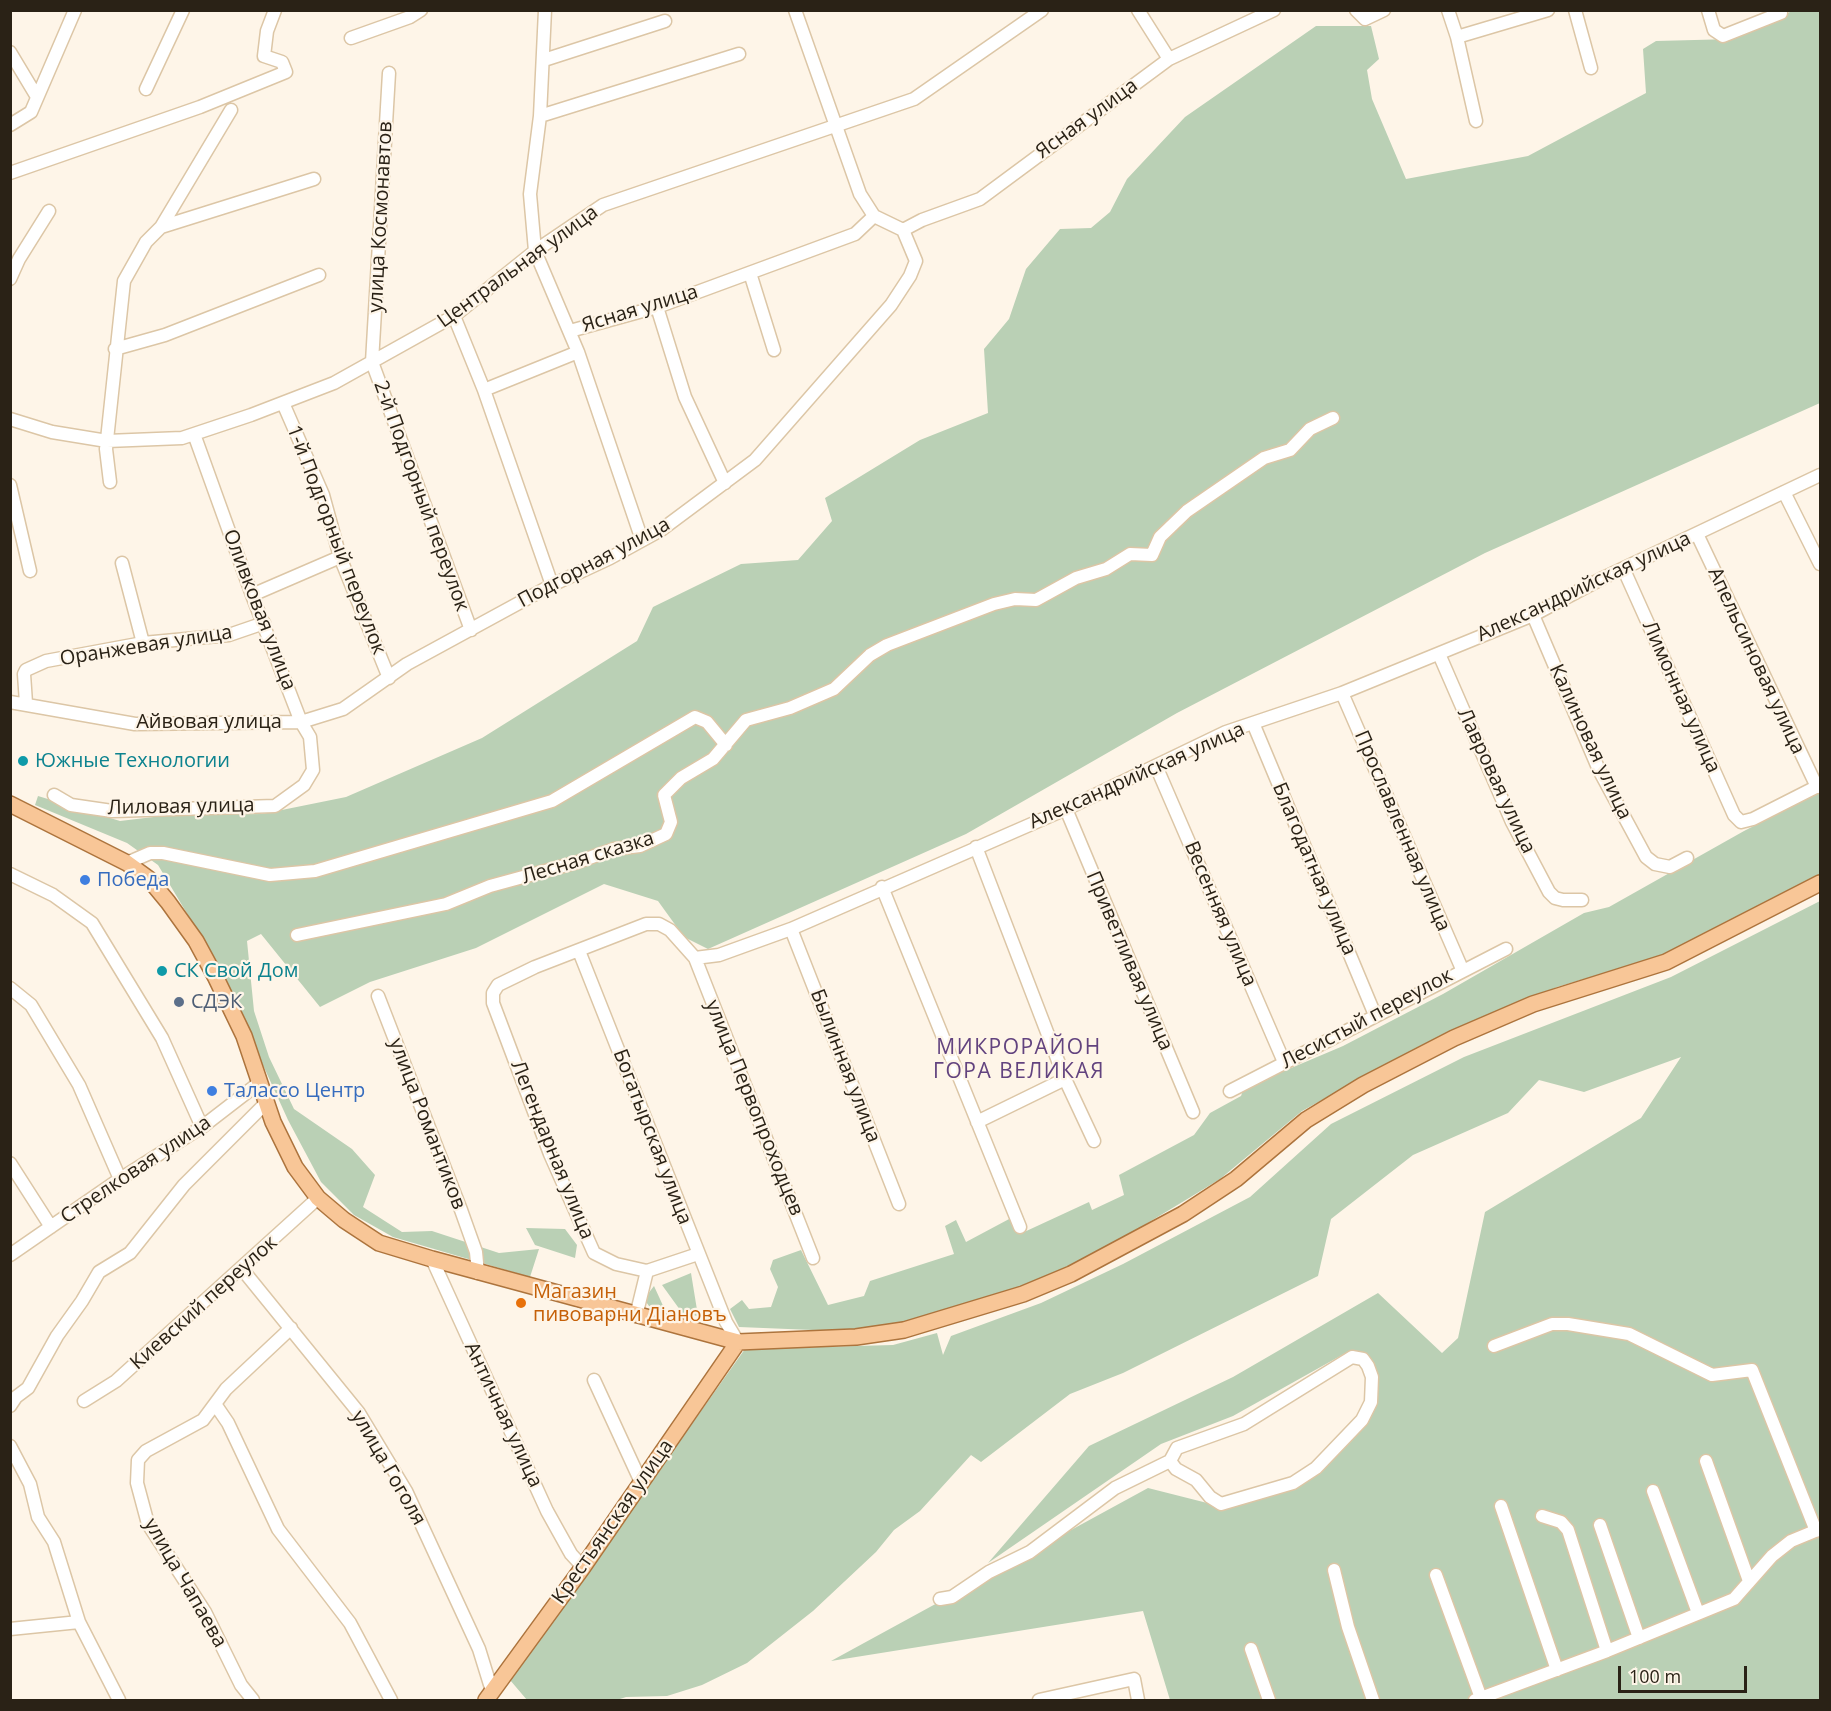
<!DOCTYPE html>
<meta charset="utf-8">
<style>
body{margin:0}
#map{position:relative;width:1831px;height:1711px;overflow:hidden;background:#fef5e8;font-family:"Open Sans",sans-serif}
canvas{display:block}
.frame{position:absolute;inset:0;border:12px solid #2a2216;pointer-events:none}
.scale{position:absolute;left:1618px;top:1666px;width:129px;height:27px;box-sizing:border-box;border:3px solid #2a2216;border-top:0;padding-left:8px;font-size:18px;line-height:21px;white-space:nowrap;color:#2a2216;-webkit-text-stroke:4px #fef5e8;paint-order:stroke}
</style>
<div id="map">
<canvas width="1831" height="1711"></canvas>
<div class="frame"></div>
<div class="scale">100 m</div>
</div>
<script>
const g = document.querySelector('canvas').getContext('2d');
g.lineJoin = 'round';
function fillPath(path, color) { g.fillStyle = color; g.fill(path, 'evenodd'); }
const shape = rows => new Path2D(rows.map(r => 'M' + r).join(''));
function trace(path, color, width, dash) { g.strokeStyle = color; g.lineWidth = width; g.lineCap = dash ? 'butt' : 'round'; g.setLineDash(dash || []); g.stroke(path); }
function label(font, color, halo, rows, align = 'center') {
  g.font = font + ' "Open Sans",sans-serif'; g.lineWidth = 4.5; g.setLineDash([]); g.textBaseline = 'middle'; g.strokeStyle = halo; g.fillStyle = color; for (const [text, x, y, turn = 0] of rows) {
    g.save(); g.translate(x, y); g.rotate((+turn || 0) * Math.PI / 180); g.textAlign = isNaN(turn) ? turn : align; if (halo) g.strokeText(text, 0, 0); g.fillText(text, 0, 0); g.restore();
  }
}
fillPath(shape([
 [1792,11,1820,11,1820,403,1485,553,1177,713,966,834,708,949,684,937,658,901,604,884,476,948,370,982,320,1007,261,934,247,941,254,1011,269,1057,294,1109,352,1149,375,1175,363,1207,402,1232,432,1231,499,1253,539,1249,530,1277,393,1237,354,1215,321,1182,288,1120,216,962,158,865,127,843,35,805,38,796,120,821,170,815,262,814,346,797,482,738,637,641,653,607,741,564,798,560,832,521,825,498,920,440,988,413,984,349,1009,319,1026,269,1060,229,1091,228,1110,212,1127,179,1185,117,1316,26,1371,26,1379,59,1367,70,1372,99,1406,179,1528,156,1646,93,1643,49,1656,41,1733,39],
 [1820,792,1820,876,1656,958,1557,987,1376,1070,1302,1111,1220,1179,1189,1198,1093,1256,1036,1284,934,1316,884,1327,837,1331,739,1327,730,1309,742,1300,749,1309,771,1307,778,1287,770,1269,773,1260,801,1250,828,1305,864,1296,870,1281,954,1254,945,1226,956,1220,966,1242,1011,1218,1022,1233,1089,1202,1092,1210,1124,1195,1119,1175,1194,1135,1210,1113,1241,1096,1244,1088,1343,1046,1443,994,1584,913,1609,907,1744,831],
 [1820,901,1820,1700,1170,1700,1143,1611,831,1661,1148,1488,1223,1507,1317,1471,1367,1406,1371,1362,1351,1350,1233,1416,1161,1444,988,1563,1089,1446,1233,1377,1378,1293,1442,1353,1458,1338,1485,1212,1641,1118,1681,1057,1584,1092,1539,1080,1508,1113,1413,1155,1331,1219,1318,1276,1123,1373,1070,1394,981,1462,971,1455,920,1511,894,1530,876,1552,813,1611,747,1663,702,1685,667,1696,626,1697,617,1700,527,1700,510,1680,745,1349,893,1345,937,1333,943,1355,951,1336,1041,1303,1123,1264,1250,1197,1331,1124,1464,1057,1671,977],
 [526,1228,565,1229,577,1245,575,1258,535,1245],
 [691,1273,698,1316,683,1314,662,1285],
 [654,1286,665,1310,649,1306,644,1299]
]), '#bad0b5');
const minor = shape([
 [545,10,540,116,530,194,535,251,578,352,642,540],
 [1138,10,1169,59],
 [1356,10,1365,19,1384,10],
 [1448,10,1457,37,1476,121],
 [1575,10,1591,68],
 [1708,10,1714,30,1723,36,1781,13],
 [1457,37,1548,10],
 [351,38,410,17,421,10],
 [10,52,37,97],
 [544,60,665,21],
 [389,73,372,362,471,630],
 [146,89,183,10],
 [540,116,739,54],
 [10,125,31,112,75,10],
 [10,173,200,107,286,72,282,62,264,56,267,31,275,10],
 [161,227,314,179],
 [903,230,922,220,980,199,1169,59,1274,10],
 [750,273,774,350],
 [10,279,19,259,49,211],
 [657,307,685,397,725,483],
 [454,316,484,390,552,585],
 [570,331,657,307,855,234,874,216],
 [115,349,165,335,319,275],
 [484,390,578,352],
 [283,403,323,495,340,557,389,678],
 [10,419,52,432,107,441,182,438,251,415,334,383,454,316,535,251,603,205,914,99,1042,10],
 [110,482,106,449,124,281,146,242,161,227,231,110],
 [10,485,30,571],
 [1784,492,1820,564],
 [1697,534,1817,787],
 [122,563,143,643],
 [1624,570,1734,815,1741,822,1753,819,1820,785],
 [252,595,340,557],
 [1533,615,1599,770,1646,857,1655,864,1670,867,1687,858],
 [1439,654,1512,822,1549,892,1555,898,1563,900,1582,900],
 [1342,693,1462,969],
 [10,702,135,724,301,722,343,709,407,664,552,585,610,558,661,530,755,460,891,305,910,276,916,261,903,230,874,216,860,194,795,10],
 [26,703,24,674,26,670,46,661,143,643,229,635,264,623],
 [1253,723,1375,1015],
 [1156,766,1284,1062],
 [54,795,71,805,112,811,275,806,304,785,313,770,310,737,301,722,252,595,194,434],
 [1066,809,1193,1112],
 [976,847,1065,1079,1094,1141],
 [127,863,150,853,163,853,270,875,315,871,552,801,695,717,707,722,726,745],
 [10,874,53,895,92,923,162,1038,202,1127],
 [882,887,1020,1227],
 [791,929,899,1204],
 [297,935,446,904,490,886,578,862,614,849,640,846,666,834,671,822,664,795,681,778,713,759,746,720,790,708,834,689,870,655,887,645,994,604,1015,599,1036,600,1076,578,1106,569,1130,554,1152,555,1160,537,1187,511,1264,458,1290,450,1310,429,1333,418],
 [579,951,726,1322,738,1342],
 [695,958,813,1258],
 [10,988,31,1005,79,1085,120,1179],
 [378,996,461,1210,476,1252,478,1273],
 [1230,1091,1506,949],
 [977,1122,1065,1079],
 [10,1163,51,1227],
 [10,1255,120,1179,202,1127,259,1083],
 [432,1259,547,1511,571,1554,583,1567],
 [242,1269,359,1413,406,1491,479,1649,492,1691],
 [647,1271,616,1264,594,1253,550,1154,493,1003,493,993,498,985,535,967,646,924,659,924,670,930,695,958,719,955,791,929,1066,809,1226,732,1342,693,1533,615,1603,578,1820,475],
 [647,1271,698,1254],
 [636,1316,647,1271],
 [1494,1346,1552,1324,1568,1324,1629,1334,1712,1375,1752,1370,1816,1531],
 [594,1380,641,1482],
 [84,1401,116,1381,318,1198],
 [215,1404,228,1423,278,1529,350,1623,391,1700],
 [10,1406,16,1397,28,1388,57,1336,82,1301,99,1272,130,1253,184,1185,266,1103],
 [10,1446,30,1484,38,1517,54,1542,79,1622,119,1700],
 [1706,1461,1749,1581],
 [1653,1491,1698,1613],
 [1501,1506,1557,1670],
 [1542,1516,1561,1522,1568,1530,1607,1651],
 [1600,1525,1639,1638],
 [1334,1570,1348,1627,1373,1700],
 [1436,1575,1481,1698],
 [940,1599,952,1597,989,1572,1030,1552,1115,1488,1170,1461,1177,1448,1244,1424,1352,1357,1363,1359,1368,1366,1372,1377,1371,1402,1362,1420,1316,1468,1293,1483,1221,1504,1210,1497,1196,1480,1176,1469,1170,1461],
 [10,1629,79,1622],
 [1251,1649,1269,1700],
 [253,1700,241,1685,205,1612,148,1524,137,1483,138,1460,146,1451,203,1420,226,1389,291,1328],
 [1039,1700,1134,1679,1138,1700],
 [1475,1700,1607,1651,1734,1599,1772,1556,1791,1541,1820,1529]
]);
const major = shape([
 [10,804,127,863,149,879,168,902,196,941,216,978,244,1036,273,1122,295,1167,318,1198,344,1220,379,1243,432,1259,738,1342,856,1337,904,1330,1023,1294,1071,1274,1183,1214,1236,1179,1306,1120,1363,1085,1454,1038,1533,1004,1666,962,1820,883],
 [486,1700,583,1567,738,1342]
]);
trace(minor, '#dcc6a6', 15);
trace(major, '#ad743d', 18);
trace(minor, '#fff', 12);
trace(major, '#f8c697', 15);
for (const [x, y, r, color] of [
 [23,761,6,"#0f9aa8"],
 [85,880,6,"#3f7fe0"],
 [162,971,6,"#0f9aa8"],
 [179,1002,6,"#5c6f8a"],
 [212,1091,6,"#3f7fe0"],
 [521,1303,6,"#e8710a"]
]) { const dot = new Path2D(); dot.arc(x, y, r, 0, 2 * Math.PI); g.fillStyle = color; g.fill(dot); trace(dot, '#fef5e8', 2); }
label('20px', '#2a2216', '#fef5e8', [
 ["Ясная улица",1087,119,-36],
 ["улица Космонавтов",381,217,-87],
 ["Центральная улица",518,267,-36],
 ["Ясная улица",640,309,-17],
 ["2-й Подгорный переулок",421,496,70],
 ["1-й Подгорный переулок",336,540,69],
 ["Подгорная улица",594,563,-28],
 ["Александрийская улица",1584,587,-25],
 ["Оливковая улица",259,610,69],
 ["Оранжевая улица",146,646,-9],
 ["Апельсиновая улица",1756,661,65],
 ["Лимонная улица",1681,697,66],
 ["Айвовая улица",209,722],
 ["Калиновая улица",1590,742,65],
 ["Александрийская улица",1137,776,-24],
 ["Лавровая улица",1496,781,65],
 ["Лиловая улица",181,807,-1],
 ["Прославленная улица",1402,831,67],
 ["Лесная сказка",588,858,-17],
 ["Благодатная улица",1314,869,67],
 ["Весенняя улица",1220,914,67],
 ["Приветливая улица",1129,961,67],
 ["Лесистый переулок",1367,1019,-28],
 ["Былинная улица",845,1066,69],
 ["улица Первопроходцев",754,1108,68],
 ["улица Романтиков",427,1124,69],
 ["Богатырская улица",652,1137,69],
 ["Легендарная улица",552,1150,68],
 ["Стрелковая улица",136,1170,-34],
 ["Киевский переулок",204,1303,-42],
 ["Античная улица",503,1415,65],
 ["улица Гоголя",388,1468,60],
 ["Крестьянская улица",613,1522,-55],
 ["улица Чапаева",185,1583,60]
]);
label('20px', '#0d838f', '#fef5e8', [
 ["Южные Технологии",35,761],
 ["СК Свой Дом",174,971]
], 'left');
label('20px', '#366cbe', '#fef5e8', [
 ["Победа",97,880],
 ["Талассо Центр",224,1091]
], 'left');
label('20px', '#4e5e75', '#fef5e8', [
 ["СДЭК",191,1002]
], 'left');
label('20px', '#c56008', '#fef5e8', [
 ["Магазин",533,1292],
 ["пивоварни Дiановъ",533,1315]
], 'left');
g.letterSpacing = '1.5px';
label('21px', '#62437f', '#fef5e8', [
 ["МИКРОРАЙОН",1019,1048],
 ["ГОРА ВЕЛИКАЯ",1019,1072]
]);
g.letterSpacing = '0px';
</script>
